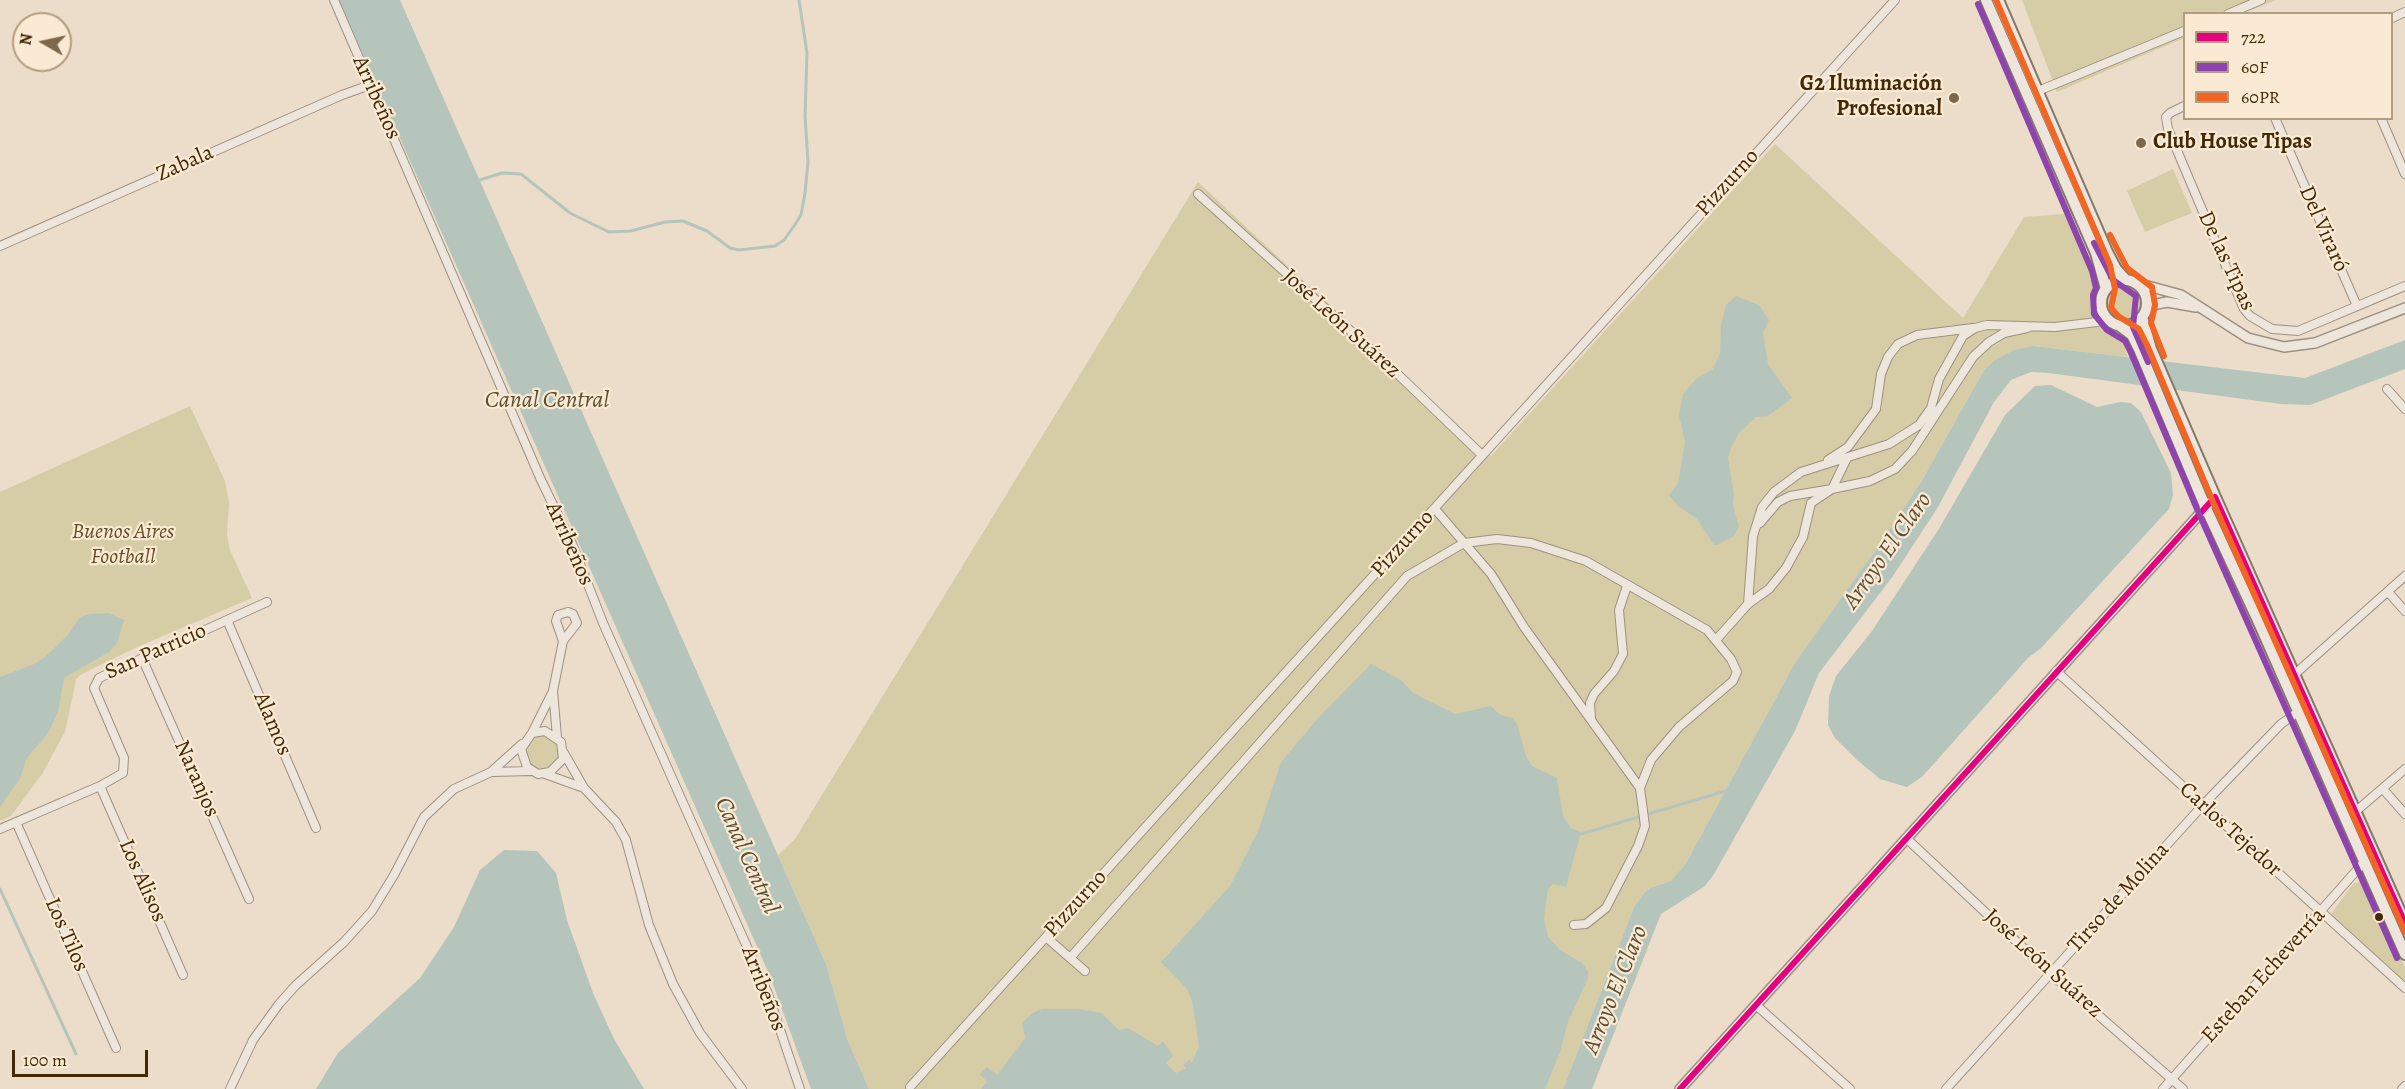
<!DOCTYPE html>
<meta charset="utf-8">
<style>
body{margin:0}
#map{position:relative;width:2405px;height:1089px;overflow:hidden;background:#ebddc9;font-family:Alegreya,serif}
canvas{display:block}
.legend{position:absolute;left:2183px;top:12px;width:210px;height:108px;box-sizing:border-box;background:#fbead3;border:2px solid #b19d81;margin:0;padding:8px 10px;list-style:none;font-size:18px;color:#422907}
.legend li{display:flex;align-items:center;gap:12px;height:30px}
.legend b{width:30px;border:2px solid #b19d81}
.north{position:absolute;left:12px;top:12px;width:60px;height:60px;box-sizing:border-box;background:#fbead3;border:2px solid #b19d81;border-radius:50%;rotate:279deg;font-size:16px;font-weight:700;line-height:24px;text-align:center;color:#422907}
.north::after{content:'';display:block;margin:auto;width:21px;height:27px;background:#7d684b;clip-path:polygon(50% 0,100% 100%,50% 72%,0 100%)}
.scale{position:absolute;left:12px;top:1050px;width:136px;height:27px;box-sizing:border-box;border:3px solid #422907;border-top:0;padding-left:8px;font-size:18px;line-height:21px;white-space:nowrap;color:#422907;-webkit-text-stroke:4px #fbead3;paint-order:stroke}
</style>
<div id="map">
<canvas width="2405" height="1089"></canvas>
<ul class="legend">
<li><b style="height:8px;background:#e5007d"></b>722</li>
<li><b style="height:8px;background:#8e44ad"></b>60F</li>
<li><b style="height:8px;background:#f26522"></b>60PR</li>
</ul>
<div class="north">N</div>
<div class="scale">100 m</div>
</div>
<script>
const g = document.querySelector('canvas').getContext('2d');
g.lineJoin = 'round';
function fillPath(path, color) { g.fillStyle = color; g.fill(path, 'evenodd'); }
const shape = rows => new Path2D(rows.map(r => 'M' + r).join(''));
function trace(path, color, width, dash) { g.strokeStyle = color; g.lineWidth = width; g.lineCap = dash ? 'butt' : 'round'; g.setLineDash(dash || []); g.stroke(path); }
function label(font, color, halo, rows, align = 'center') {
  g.font = font + ' Alegreya,serif'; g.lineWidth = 4.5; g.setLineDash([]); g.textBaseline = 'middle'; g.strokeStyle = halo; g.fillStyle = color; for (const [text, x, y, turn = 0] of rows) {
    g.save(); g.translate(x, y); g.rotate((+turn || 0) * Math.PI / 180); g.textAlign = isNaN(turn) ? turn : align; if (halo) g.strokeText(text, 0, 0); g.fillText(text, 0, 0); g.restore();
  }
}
fillPath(shape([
 [2022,0,2276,0,2244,13,2184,14,2184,38,2057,92],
 [1775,144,1963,318,2024,217,2065,214,2096,284,2095,311,2102,322,2120,334,2128,357,2034,346,1984,370,1921,482,1882,541,1796,661,1686,863,1671,881,1650,888,1644,893,1634,907,1563,1089,869,1089,848,1041,826,964,778,855,795,839,1198,182,1491,456],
 [2173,169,2192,213,2145,232,2127,191],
 '2108 302a17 17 0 1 1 34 0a17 17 0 1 1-34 0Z',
 [190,406,225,481,229,502,227,535,230,550,252,598,135,648,80,675,76,680,65,732,42,774,11,816,0,821,0,492],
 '525 752a18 18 0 1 1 36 0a18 18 0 1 1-36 0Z',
 [2362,881,2369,887,2382,925,2391,935,2405,968,2405,983,2331,914,2353,884]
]), '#d6cda7');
fillPath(shape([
 [339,0,400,0,826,964,848,1041,869,1089,811,1089,770,976],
 [1736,296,1759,305,1769,320,1763,333,1768,364,1792,398,1768,416,1756,417,1739,433,1730,450,1728,458,1734,494,1733,506,1739,526,1734,536,1717,545,1714,545,1697,519,1678,506,1669,495,1678,483,1685,442,1679,416,1683,394,1696,379,1713,369,1720,353,1721,325,1726,305],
 [2405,340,2405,369,2310,405,2281,404,2049,373,2031,372,2011,380,1994,402,1938,507,1893,576,1819,673,1795,731,1714,874,1705,886,1661,914,1592,1089,1563,1089,1634,907,1644,893,1650,888,1671,881,1686,863,1796,661,1882,541,1921,482,1984,370,1995,360,2014,350,2034,346,2305,378],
 [2051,385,2097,407,2120,402,2131,403,2141,412,2171,473,2173,495,2169,509,2041,648,2028,658,1922,777,1907,787,1880,779,1857,760,1835,738,1828,725,1829,696,1836,676,1872,631,1940,527,2005,415,2035,386],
 [109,613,124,620,117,643,109,652,64,678,58,712,48,733,27,758,20,779,0,807,0,677,34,664,45,657,68,635,80,617,90,614],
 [1371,664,1401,680,1413,693,1455,714,1491,706,1499,714,1512,718,1517,724,1526,756,1532,766,1557,778,1563,816,1571,828,1581,832,1566,887,1553,884,1548,889,1544,918,1548,937,1560,950,1582,963,1588,971,1588,978,1568,1022,1560,1052,1545,1089,981,1089,987,1082,980,1074,987,1067,997,1075,1025,1038,1022,1023,1034,1012,1043,1009,1080,1009,1101,1013,1119,1030,1128,1028,1158,1046,1163,1041,1173,1056,1166,1063,1176,1073,1186,1068,1183,1065,1189,1060,1192,1063,1199,1046,1192,1001,1187,989,1161,962,1230,886,1259,829,1281,762,1319,717],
 [504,850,537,851,556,873,567,920,593,993,614,1039,644,1089,316,1089,338,1053,420,978,454,927,480,870]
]), '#b6c5bc');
trace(shape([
 [480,180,502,173,521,174,570,213,609,232,631,231,665,222,683,221,707,231,730,248,739,250,775,246,784,240,794,226,801,215,805,193,808,162,805,116,807,53,799,0],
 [1581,834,1729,790],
 [0,889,76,1054]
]), '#b6c5bc', 3);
const minor = shape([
 [334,0,541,480,573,546,603,623,768,994,800,1089],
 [2228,14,2261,0],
 [2392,18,2405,12],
 [2038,91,2184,31],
 [2184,106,2170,113,2166,117,2168,129,2244,309,2250,316,2272,329,2298,331,2405,286],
 [2275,118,2357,306],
 [2381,118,2405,174],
 [1198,194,1383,360,1482,455],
 [0,246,342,95,370,85],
 [2387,389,2405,409],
 [1828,460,1848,447,1876,409,1881,374,1888,357,1898,344,1917,335,1973,328],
 [1435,509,1491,574,1524,627,1640,788,1645,826,1638,846,1606,908,1586,924,1574,925],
 [1760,523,1778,502,1790,496,1832,489,1847,458],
 [2388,592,2405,611],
 [1748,604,1769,589,1786,568,1803,537,1811,503,1832,489,1870,481,1895,469,1912,451,1973,357,1989,342,2004,333,2027,328],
 [568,612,573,614,577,623,563,641,556,621,558,615,568,612],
 [227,620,316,828],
 [1716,640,1748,604,1753,536,1762,507,1774,492,1801,472,1889,444,1919,425,1931,408,1939,379,1963,336,1975,328,1987,325,2055,327,2097,322,2106,318],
 [142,658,249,899],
 [2056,671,2405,988],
 [2295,674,2405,576],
 [553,691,563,641],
 [1591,718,1590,703,1594,694,1614,671,1623,654,1619,610,1627,586],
 [532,733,545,731,561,742,563,759,550,772,538,774,527,767,521,749,532,733,553,691,557,737],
 [522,744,491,772,532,771],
 [545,774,584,788,564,753],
 [100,786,183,975],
 [584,788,616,822,626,840,649,925,673,984,700,1033,742,1089],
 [2383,789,2405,814],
 [2355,812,2405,769],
 [16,822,116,1048],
 [0,829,100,786,123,773,124,758,94,688,99,678,267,602],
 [1906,838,2050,973,2183,1089],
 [1046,937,1085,971],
 [1070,958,1407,576,1464,543,1497,539,1531,543,1586,561,1707,630,1731,659,1737,672,1733,681,1679,727,1651,760,1640,788],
 [1756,1005,1850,1089],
 [910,1087,1895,0],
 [230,1089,253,1040,279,1004,295,986,344,942,372,911,394,875,424,817,454,789,491,772],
 [1946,1089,2202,806,2281,724,2298,712],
 [2163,1089,2364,862],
 [2402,1089,2405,1086]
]);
const tertiary = shape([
 [2133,282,2181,295,2248,338,2284,347,2315,343,2405,308],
 [2145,312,2152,305,2167,302,2196,307],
 [1680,1089,2215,497]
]);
const secondary = shape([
 [1986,0,2096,253,2106,289],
 [1998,0,2107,252,2116,269,2126,280],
 '2101 303a23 23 0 1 1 46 0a23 23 0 1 1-46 0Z',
 [2142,317,2151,349,2215,497,2405,923],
 [2120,326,2132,335,2139,349,2205,506,2260,625,2405,954]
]);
trace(minor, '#9c9182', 10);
trace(tertiary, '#9c9182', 12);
trace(secondary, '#847869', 14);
trace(minor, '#eee6dd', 8);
trace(tertiary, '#eee6dd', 9);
trace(secondary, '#eee6dd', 10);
trace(shape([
 [1680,1089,2215,497,2405,923]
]), '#e5007d', 6);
trace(shape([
 [1978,4,2092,271,2096,288,2093,295,2094,314,2107,330,2125,341,2131,353,2197,509,2397,958],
 [2094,243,2113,280,2136,296,2133,327,2148,362]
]), '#8e44ad', 6);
trace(shape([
 [1996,0,2110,265,2115,289,2111,308,2118,316,2139,329,2147,345,2213,502,2405,932],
 [2110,235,2127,268,2152,287,2155,305,2151,323,2164,356]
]), '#f26522', 6);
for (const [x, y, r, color] of [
 [1954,98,6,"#7d684b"],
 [2141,143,6,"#7d684b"],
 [2379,917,5,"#422907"]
]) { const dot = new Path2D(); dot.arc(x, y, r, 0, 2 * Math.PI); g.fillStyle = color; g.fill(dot); trace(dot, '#fbead3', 2); }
label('bold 22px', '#422907', '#fbead3', [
 ["G2 Iluminación",1942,85],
 ["Profesional",1942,110],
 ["Club House Tipas",2153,143,"left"]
], 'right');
label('22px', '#422907', '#fbead3', [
 ["Arribeños",376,98,66],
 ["Zabala",185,164,-24],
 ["Pizzurno",1728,183,-48],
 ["Del Viraró",2323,229,66],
 ["De las Tipas",2226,261,65],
 ["José León Suárez",1341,324,42],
 ["Arribeños",569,544,66],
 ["Pizzurno",1403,544,-48],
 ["San Patricio",156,652,-24],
 ["Alamos",272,724,67],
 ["Naranjos",196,779,66],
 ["Carlos Tejedor",2230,830,42],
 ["Los Alisos",142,881,66],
 ["Tirso de Molina",2119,898,-48],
 ["Pizzurno",1076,904,-48],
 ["Los Tilos",66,935,66],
 ["José León Suárez",2043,964,42],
 ["Esteban Echeverría",2264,976,-48],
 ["Arribeños",763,989,69]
]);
label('italic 22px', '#624f28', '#fbead3', [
 ["Buenos Aires",123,533],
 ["Football",123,558]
]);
label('italic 24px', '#5a4e33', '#fbead3', [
 ["Canal Central",547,401],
 ["Arroyo El Claro",1888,551,-55],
 ["Canal Central",746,856,66],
 ["Arroyo El Claro",1616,990,-68]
]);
</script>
